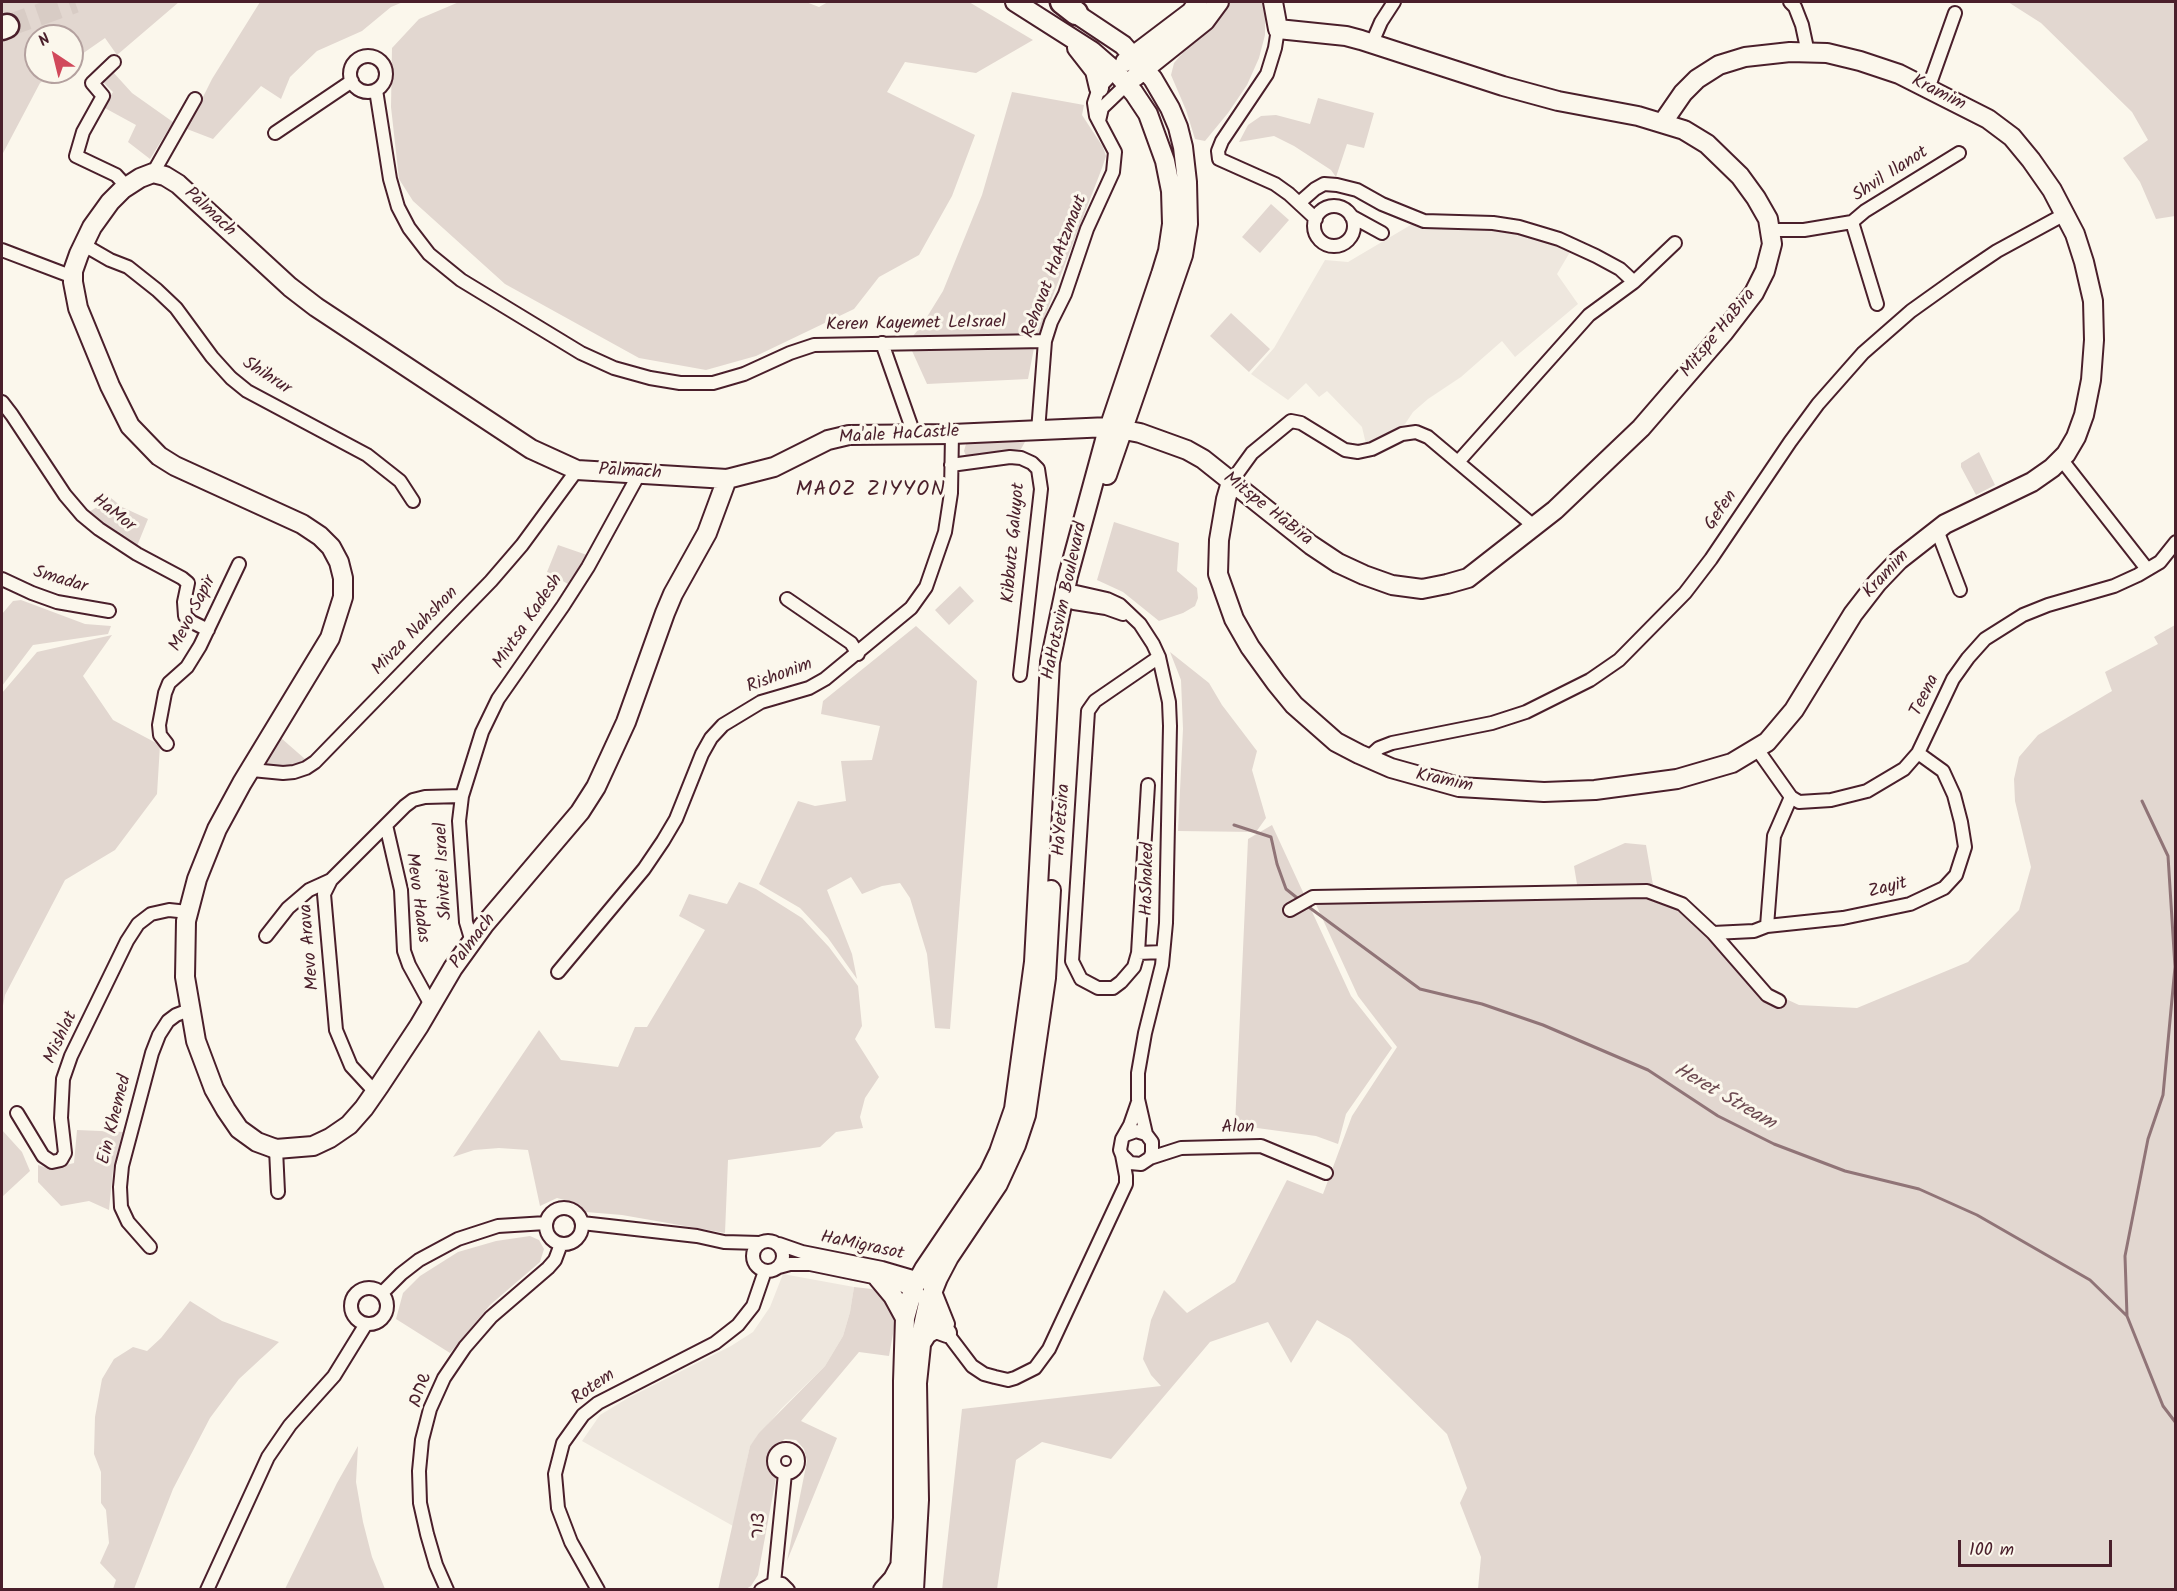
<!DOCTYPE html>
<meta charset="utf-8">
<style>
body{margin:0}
#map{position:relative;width:2177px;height:1591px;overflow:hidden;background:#fbf7ec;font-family:Kalam,sans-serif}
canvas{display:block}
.frame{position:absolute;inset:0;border:3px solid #4a1f2b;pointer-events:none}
.north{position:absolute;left:24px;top:24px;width:60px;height:60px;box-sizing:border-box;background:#fbf7ec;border:2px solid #b4a19f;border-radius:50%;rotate:325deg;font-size:16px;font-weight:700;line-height:24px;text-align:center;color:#4a1f2b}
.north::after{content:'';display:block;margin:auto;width:21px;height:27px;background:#d1495b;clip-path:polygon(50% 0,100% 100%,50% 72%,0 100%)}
.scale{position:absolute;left:1958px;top:1540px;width:154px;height:27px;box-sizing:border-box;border:3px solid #4a1f2b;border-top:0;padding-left:8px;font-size:18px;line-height:21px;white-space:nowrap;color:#4a1f2b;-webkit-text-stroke:4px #fbf7ec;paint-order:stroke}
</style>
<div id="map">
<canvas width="2177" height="1591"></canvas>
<div class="frame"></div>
<div class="north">N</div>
<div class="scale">100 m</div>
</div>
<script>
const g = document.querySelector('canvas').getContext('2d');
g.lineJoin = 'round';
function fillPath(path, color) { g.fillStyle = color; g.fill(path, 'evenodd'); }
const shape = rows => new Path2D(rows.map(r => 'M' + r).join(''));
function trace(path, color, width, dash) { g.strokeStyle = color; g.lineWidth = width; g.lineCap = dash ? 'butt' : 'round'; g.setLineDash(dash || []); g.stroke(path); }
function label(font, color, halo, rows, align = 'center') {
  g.font = font + ' Kalam,"Playpen Sans Hebrew",sans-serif'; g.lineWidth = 6; g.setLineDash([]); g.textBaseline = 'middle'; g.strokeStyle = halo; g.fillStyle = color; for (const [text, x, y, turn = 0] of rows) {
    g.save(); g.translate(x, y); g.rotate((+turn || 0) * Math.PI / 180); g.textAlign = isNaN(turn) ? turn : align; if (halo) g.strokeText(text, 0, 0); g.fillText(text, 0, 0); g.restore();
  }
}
fillPath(shape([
 [1414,223,1488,229,1524,234,1570,252,1557,274,1578,304,1515,357,1502,341,1461,377,1428,399,1413,412,1405,424,1366,444,1362,427,1327,391,1319,397,1306,383,1288,400,1251,374,1274,348,1325,260,1348,262],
 [783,1274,854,1287,850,1312,843,1336,825,1366,781,1409,750,1446,733,1526,582,1441,600,1415,628,1398,731,1346,753,1332,770,1307]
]), '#eee7de');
fillPath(shape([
 [2,2,179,2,117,55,105,38,72,61,72,36,36,36,36,72,56,72,40,83,2,155],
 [260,2,403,2,391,7,362,31,317,51,290,77,281,99,261,86,213,139,187,129,212,79],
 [459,2,806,2,819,7,828,2,969,2,1033,40,976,73,905,62,887,92,975,135,952,196,919,255,879,277,854,309,756,356,706,370,639,358,505,284,413,201,399,179,391,107,392,48,419,19],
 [1227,2,1262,2,1265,8,1265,35,1259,58,1247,85,1228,113,1205,141,1195,139,1186,110,1171,75,1174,63],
 [2008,2,2175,2,2175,216,2156,219,2140,182,2123,158,2148,140,2132,112,2041,23],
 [113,72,132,93,173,122,150,159,128,142,136,125,103,107,113,92,102,81],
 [1012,92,1084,105,1082,115,1103,147,1106,156,1102,168,1042,324,1034,348,1028,379,927,384,908,342,922,325,943,291,982,195],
 [1318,98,1374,113,1364,148,1347,144,1336,177,1331,170,1294,146,1274,136,1239,142,1248,125,1261,116,1276,115,1310,124],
 [1271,204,1289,220,1260,253,1242,237],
 [1231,313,1270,349,1249,372,1210,336],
 [1026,440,1021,449,966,456,964,451,966,444,970,441],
 [1979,452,1995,485,1976,495,1961,467,1961,463],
 [111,498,122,507,148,519,137,546,99,522,89,512],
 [1114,522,1179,543,1177,571,1197,588,1198,598,1195,606,1183,613,1159,621,1123,592,1097,580],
 [558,545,587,555,568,584,547,572],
 [960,586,974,601,949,625,935,610],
 [21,600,85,624,111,626,108,634,33,645,2,686,2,614,13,601],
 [2175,625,2175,1589,1478,1589,1481,1557,1460,1503,1467,1488,1447,1434,1350,1339,1317,1320,1291,1363,1268,1322,1210,1342,1111,1459,1042,1442,1016,1460,997,1589,942,1590,962,1409,1161,1386,1151,1375,1143,1359,1151,1320,1164,1290,1187,1313,1235,1282,1287,1180,1323,1194,1352,1116,1397,1047,1358,996,1313,898,1578,890,1574,866,1625,843,1646,845,1653,885,1670,897,1762,988,1799,1005,1857,1008,1968,962,2019,910,2031,867,2015,801,2014,779,2019,757,2038,735,2112,691,2105,672,2158,644,2154,637],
 [916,626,977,681,950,1029,935,1028,927,954,910,898,900,883,882,886,862,894,851,877,827,890,852,954,857,979,828,938,800,908,759,884,798,801,815,806,846,801,841,761,872,760,880,726,821,714,823,701],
 [112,635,83,676,113,720,160,745,157,794,115,850,65,880,5,995,2,1011,2,693,37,652],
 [1170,652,1209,683,1222,705,1257,751,1252,770,1266,818,1256,832,1178,831,1183,729,1181,680],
 [281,738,305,759,295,765,281,768,271,766,264,762],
 [1272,825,1351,996,1392,1048,1346,1114,1338,1144,1316,1136,1235,1125,1248,839],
 [739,882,756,889,802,918,829,947,858,986,862,1026,855,1039,879,1077,865,1098,860,1117,863,1128,836,1132,820,1147,728,1160,725,1233,622,1215,586,1212,572,1202,557,1198,540,1206,528,1150,499,1148,474,1150,453,1157,539,1030,561,1060,618,1067,635,1027,647,1027,705,930,679,916,689,894,727,904],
 [2,1130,22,1152,30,1171,2,1197],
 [77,1130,124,1132,113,1170,109,1210,89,1201,61,1206,38,1182,38,1165,50,1169,74,1163],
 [530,1236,539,1240,544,1249,540,1262,490,1305,450,1353,396,1319,403,1293,420,1276,458,1252,496,1241],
 [854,1287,872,1289,883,1294,896,1317,889,1356,859,1352,801,1421,837,1438,787,1561,807,1461,804,1449,796,1440,785,1439,776,1445,771,1457,770,1470,776,1478,758,1575,751,1586,746,1589,718,1590,750,1446,759,1433,825,1366,843,1336,850,1312],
 [190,1301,222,1321,279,1342,239,1379,210,1418,173,1489,134,1589,113,1589,116,1580,100,1563,109,1543,106,1510,101,1503,101,1472,94,1454,95,1417,102,1379,114,1359,133,1347,147,1351,161,1338],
 [358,1446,356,1482,363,1522,372,1557,385,1589,285,1589,337,1483]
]), '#e2d7d0');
trace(shape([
 [1234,825,1271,837,1277,864,1286,889,1301,901],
 [1306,905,1420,989,1482,1004,1543,1025,1648,1070,1718,1116,1774,1144,1845,1171,1919,1189,1977,1215,2090,1280,2127,1316,2163,1406,2176,1423],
 [2127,1316,2125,1256,2148,1139,2163,1095,2175,967,2168,856,2142,801]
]), '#907477', 3);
trace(shape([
 [7,26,75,2]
]), '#d8ccc5', 22, [22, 11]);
const street = shape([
 [1790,2,1795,7,1802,25,1808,53],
 [1278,29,1275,48,1267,74,1222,141,1218,151,1219,159,1275,184,1289,194,1316,219],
 [1372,43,1381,22,1394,2],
 '350 74a18 18 0 1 1 36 0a18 18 0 1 1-36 0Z',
 [114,62,92,83,103,96,83,132,76,156,116,175,127,187],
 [1928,89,1955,13],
 [376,90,390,179,398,207,409,228,429,254,461,280,581,353,614,368,650,378,680,383,713,383,744,374,790,353,814,345,1045,341],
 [1099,121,1102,108,1127,84],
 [275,133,352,81],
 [153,173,195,99],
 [1299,203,1315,189,1324,184,1337,185,1357,190,1382,204,1424,221,1493,223,1519,227,1559,239,1596,256,1620,269,1634,282],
 '1314 226a20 20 0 1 1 40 0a20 20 0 1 1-40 0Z',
 [1351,216,1382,233],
 [1852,222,1877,304],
 [1770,230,1804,230,1852,222,1865,211,1959,153],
 [84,245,110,260,128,267,157,290,176,308,212,357,231,378,247,391,367,455,400,481,413,501],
 [2,250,73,277],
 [882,343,914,434],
 [2,402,12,415,65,495,82,515,99,529,137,554,182,578,188,583,184,602,185,616,192,622,208,630],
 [1038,431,1045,341,1051,322,1065,294,1087,229,1113,172,1115,152,1096,116,1094,103,1099,88,1115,71],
 [2061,459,2147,569],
 [1458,462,1589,315,1634,282,1675,243],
 [951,465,1010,457,1021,458,1032,463,1038,469,1041,489,1020,675],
 [1231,482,1252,453,1291,421,1301,423,1345,450,1358,452,1372,449,1402,434,1416,432,1428,437,1535,527],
 [1937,530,1960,590],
 [2,579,32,593,57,602,109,611],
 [1064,595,1076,592,1107,599,1120,605,1140,624,1153,644,1159,657,1169,702,1170,726,1166,923,1162,965,1145,1033,1138,1073,1138,1099,1146,1134],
 [1064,595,1074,603,1106,608,1123,614],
 [787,599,851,643,858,654],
 [167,744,160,735,159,725,165,693,169,683,187,667,200,646,239,564],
 [1757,749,1791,797,1799,802,1831,800,1867,791,1904,769,1918,753,1953,679,1968,658,1985,639,2023,615,2048,605,2114,586,2138,575,2160,562,2176,542],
 [1368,758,1379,748,1392,743,1492,723,1526,712,1590,680,1619,660,1685,593,1711,559,1790,442,1818,404,1863,353,1911,311,1960,276,1997,251,2065,214],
 [252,770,283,773,294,772,306,768,315,762,491,581,522,545,577,470],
 [1148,785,1138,953,1134,967,1121,982,1113,988,1098,988,1081,979,1072,961,1088,711,1095,701,1159,657],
 [1791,797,1774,836,1767,926,1843,918,1910,904,1944,888,1956,875,1965,847,1961,822,1954,795,1943,771,1918,753],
 [386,825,401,890,404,951,409,965,431,1005],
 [1290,910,1313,897,1647,891,1682,904,1713,933,1767,995,1779,1001],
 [1713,933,1754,931,1767,926],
 [266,936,288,908,309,890,331,880],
 [472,942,466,922,459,821,462,796,482,732,498,699,563,606,588,567,639,474],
 [1138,953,1163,952],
 [558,972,644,869,663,841,676,819,702,754,711,738,723,725,761,702,809,688,825,679,911,608,926,587,945,532,951,493,952,434],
 [375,1092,351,1066,336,1030,324,894,331,880,405,806,413,800,425,797,462,796],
 [17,1113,43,1156,52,1162,61,1160,65,1153,61,1118,63,1079,71,1056,127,941,138,924,151,914,169,910,188,912],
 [1125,1135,1136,1131,1146,1134,1152,1142,1152,1153,1150,1158,1141,1164,1130,1163,1122,1155,1120,1150,1122,1139,1130,1125,1138,1102],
 [276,1149,278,1192],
 [1150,1158,1181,1148,1261,1146,1326,1173],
 '546 1226a18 18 0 1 1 36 0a18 18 0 1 1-36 0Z',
 [582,1223,697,1236,724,1242,760,1243],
 '753 1256a15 15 0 1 1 30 0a15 15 0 1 1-30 0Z',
 [779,1244,802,1252,882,1268,923,1280,934,1289,948,1324],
 [150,1247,128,1222,121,1207,120,1187,122,1166,152,1053,159,1035,168,1021,176,1015,189,1010],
 [779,1267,790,1264,810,1264,878,1278,913,1289,928,1303,947,1333,972,1366,984,1374,995,1377,1008,1380,1015,1378,1035,1368,1049,1349,1126,1184,1126,1176,1122,1155],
 '351 1306a18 18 0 1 1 36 0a18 18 0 1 1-36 0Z',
 [382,1293,401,1274,419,1260,458,1239,498,1226,546,1223],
 '774 1461a12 12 0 1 1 24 0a12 12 0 1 1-24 0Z',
 [774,1583,785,1473],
 [207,1590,268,1457,290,1425,334,1376,366,1324],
 [447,1590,436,1565,427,1534,420,1503,419,1471,422,1440,430,1409,444,1378,465,1347,491,1317,548,1268,555,1260,561,1244],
 [598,1590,571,1542,558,1508,555,1474,563,1443,583,1415,598,1403,715,1343,738,1325,753,1306,765,1271],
 [761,1590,774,1583,782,1584,788,1590]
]);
const secondary = shape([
 [1066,7,1123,45,1153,79,1170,108,1178,127,1183,147,1187,182,1188,224,1183,255,1107,475],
 [1077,48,1095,71,1099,88],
 [1125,62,1191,12,1198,2],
 [1135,77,1205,21,1219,2],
 [727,479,707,533,673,594,665,613,626,722,596,787,580,812,484,925,453,968,419,1026,380,1085,364,1108,349,1125,330,1138,313,1146,276,1149,257,1142,239,1129,226,1110,214,1089,196,1041,185,977,186,921,197,879,217,829,242,783,330,638,343,597,343,578,339,562,331,547,320,536,302,524,175,466,159,456,130,426,110,386,78,308,73,282,73,271,79,254,92,227,110,202,123,189,140,178,153,173,165,176,178,184,290,287,316,307,531,449,577,470,727,479,774,467,828,440,849,435,952,434,1109,427,1140,433,1187,450,1203,459,1311,545,1338,563,1364,575,1392,585,1422,589,1447,584,1468,578,1555,510,1641,428,1724,332,1754,293,1765,271,1772,244,1768,219,1756,198,1740,176,1707,144,1684,130,1638,116,1558,101,1503,86,1361,40,1346,36,1278,29,1273,2],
 [1231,482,1226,499,1219,540,1218,574,1234,619,1250,647,1276,683,1294,705,1336,742,1359,754,1391,768,1459,787,1544,792,1595,790,1677,779,1732,763,1767,742,1794,710,1853,614,1877,583,1899,560,1945,524,2032,482,2052,468,2066,454,2076,437,2084,415,2091,380,2094,340,2093,301,2084,262,2075,234,2052,190,2031,160,2012,137,1988,119,1899,74,1860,61,1827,53,1790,52,1745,57,1719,65,1697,79,1683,93,1663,122],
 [878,1278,893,1296,905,1318],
 [920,1345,927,1334,936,1329,947,1333],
 [883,1590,893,1579,900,1566],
 [899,1590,903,1518,903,1381,905,1318,913,1289,924,1269,989,1173,999,1152,1014,1109,1034,962,1050,662,1068,576,1105,440,1161,274,1168,251,1172,224,1171,191,1165,161,1148,114,1134,93,1115,71,1092,51,1015,2],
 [914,1590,919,1500,917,1383,923,1326,928,1303,938,1278,949,1257,998,1184,1016,1145,1026,1115,1046,978,1051,890]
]);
const highway = shape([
 [1062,2,1076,13],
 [2,28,7,26]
]);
trace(street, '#4a1f2b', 16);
trace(secondary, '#4a1f2b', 22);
trace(highway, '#4a1f2b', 27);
trace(street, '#fbf7ec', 12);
trace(secondary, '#fbf7ec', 18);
trace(highway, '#fbf7ec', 22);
label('18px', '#4a1f2b', '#fbf7ec', [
 ["Kramim",1938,94,27],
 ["Shvil Ilanot",1891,175,-33],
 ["Palmach",209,213,43],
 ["Rehavat HaAtzmaut",1056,267,-69],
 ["Keren Kayemet LeIsrael",916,325,-1],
 ["Mitspe HaBira",1719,334,-51],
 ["Shihrur",266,377,33],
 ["Ma'ale HaCastle",899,436,-3],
 ["Palmach",630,473,3],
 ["Mitspe HaBira",1267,510,38],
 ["Gefen",1722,511,-56],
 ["HaMor",113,514,38],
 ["Kibbutz Galuyot",1015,543,-85],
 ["Kramim",1887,575,-47],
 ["Smadar",60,581,17],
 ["HaHotsvim Boulevard",1066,601,-78],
 ["Mevo Sapir",194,614,-63],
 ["Mivtsa Kadesh",529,622,-56],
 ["Mivza Nahshon",416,632,-46],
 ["Rishonim",780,677,-21],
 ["Teena",1926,696,-64],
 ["Kramim",1444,782,12],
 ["HaYetsira",1063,820,-86],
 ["Shivtei Israel",445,871,-93],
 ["HaShaked",1149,879,-89],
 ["Zayit",1888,889,-14],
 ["Mevo Hadas",416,898,82],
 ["Palmach",474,942,-53],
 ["Mevo Arava",311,947,-95],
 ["Mishlat",62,1038,-65],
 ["Ein Khemed",116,1120,-76],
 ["Alon",1238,1129,-1],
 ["HaMigrasot",862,1247,12],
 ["Rotem",594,1388,-35],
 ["שחם",421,1390,-67],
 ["צור",760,1526,-84]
]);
label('italic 20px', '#6d4a51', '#fbf7ec', [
 ["Heret Stream",1724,1098,30]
]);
g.letterSpacing = '1.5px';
label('21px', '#4a1f2b', '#fbf7ec', [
 ["MAOZ ZIYYON",871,491]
]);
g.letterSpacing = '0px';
</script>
